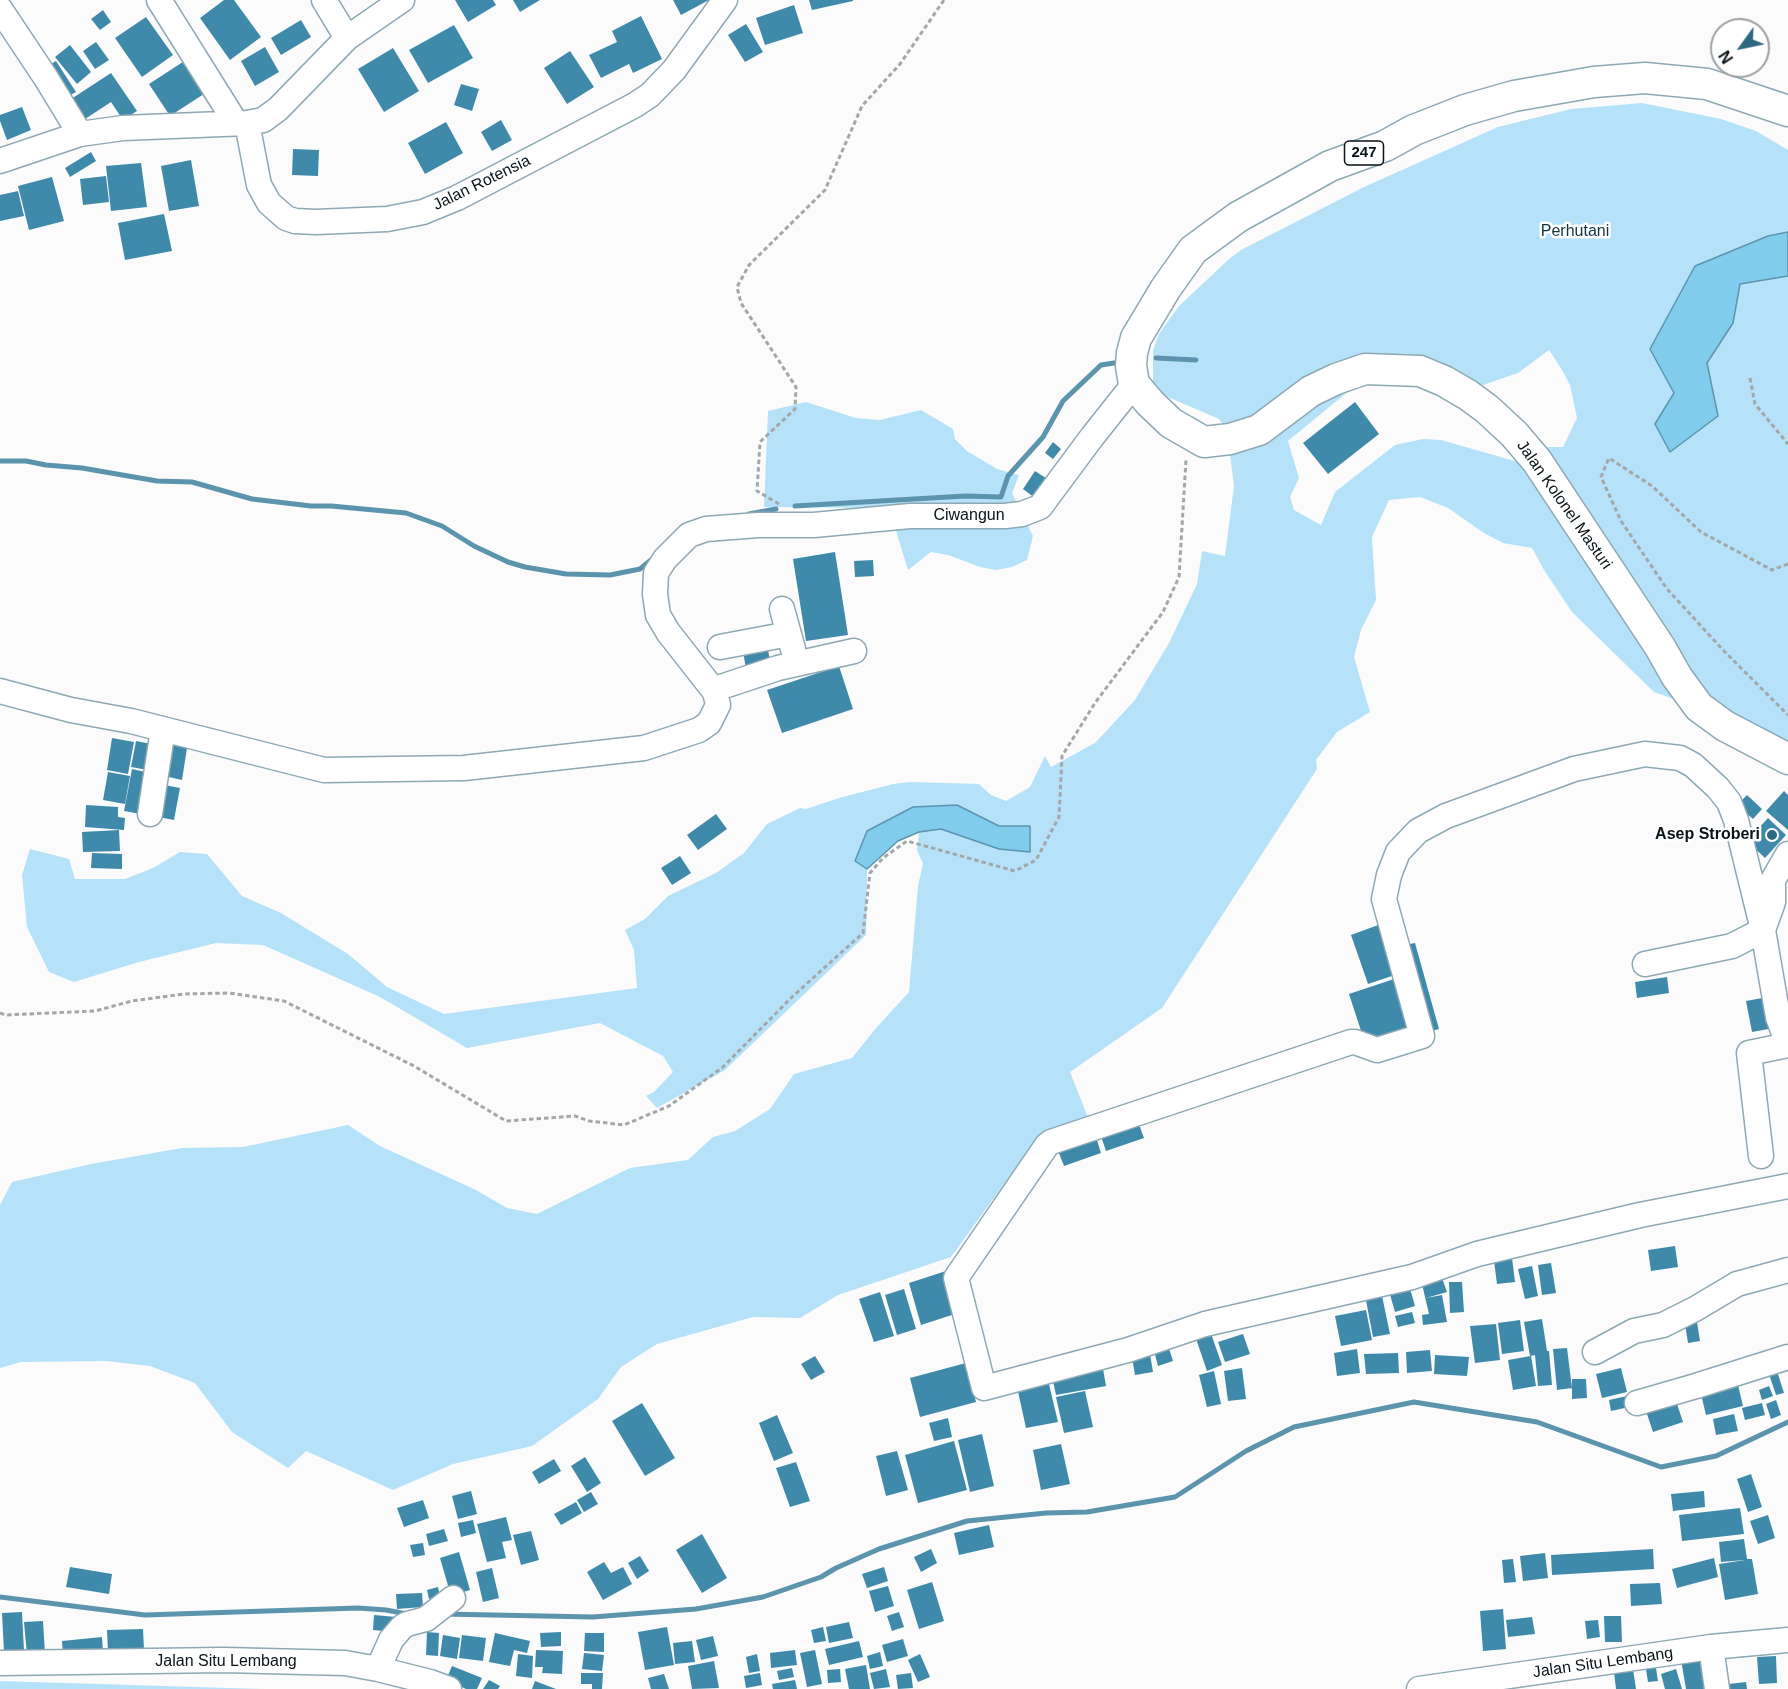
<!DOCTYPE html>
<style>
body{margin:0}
#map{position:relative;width:1788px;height:1689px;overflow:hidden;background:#fbfbfb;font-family:Arial,sans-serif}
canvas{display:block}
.north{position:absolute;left:1710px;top:18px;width:60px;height:60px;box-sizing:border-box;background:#fff;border:2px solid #9da1a2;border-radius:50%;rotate:237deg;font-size:16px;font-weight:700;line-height:24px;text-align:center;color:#091317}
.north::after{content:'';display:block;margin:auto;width:21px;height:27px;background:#2e6881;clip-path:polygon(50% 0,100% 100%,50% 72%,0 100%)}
</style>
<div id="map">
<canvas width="1788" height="1689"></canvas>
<div class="north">N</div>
</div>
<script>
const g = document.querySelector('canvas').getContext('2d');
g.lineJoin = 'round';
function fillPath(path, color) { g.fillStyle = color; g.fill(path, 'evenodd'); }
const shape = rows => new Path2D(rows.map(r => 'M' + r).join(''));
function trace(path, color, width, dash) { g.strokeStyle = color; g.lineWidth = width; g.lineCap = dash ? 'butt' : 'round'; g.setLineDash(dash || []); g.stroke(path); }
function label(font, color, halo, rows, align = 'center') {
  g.font = font + ' Arial,sans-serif'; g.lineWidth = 5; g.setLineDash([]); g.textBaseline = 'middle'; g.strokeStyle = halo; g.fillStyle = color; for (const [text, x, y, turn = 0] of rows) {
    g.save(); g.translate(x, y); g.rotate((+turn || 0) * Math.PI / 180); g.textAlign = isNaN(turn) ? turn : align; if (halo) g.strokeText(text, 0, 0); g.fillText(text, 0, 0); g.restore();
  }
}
fillPath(shape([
 [1642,103,1721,119,1756,131,1788,150,1788,232,1768,236,1695,266,1650,349,1674,393,1655,424,1718,416,1707,363,1733,323,1740,284,1788,276,1788,740,1654,692,1572,612,1544,570,1532,548,1503,543,1484,533,1448,508,1420,497,1389,500,1372,537,1376,600,1361,630,1354,657,1370,712,1337,732,1316,760,1317,769,1162,1008,1070,1072,1091,1125,1033,1144,951,1257,838,1295,800,1318,753,1317,657,1344,621,1367,598,1399,532,1446,453,1464,393,1490,306,1451,288,1468,232,1432,195,1383,150,1366,106,1361,21,1362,0,1368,0,1205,12,1182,91,1164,182,1148,243,1147,348,1125,380,1146,476,1190,507,1208,537,1214,630,1168,688,1160,713,1137,735,1131,770,1109,794,1074,852,1058,877,1027,909,992,918,886,923,864,917,850,919,832,941,829,999,849,1029,852,1030,826,999,826,957,805,855,860,867,869,866,935,725,1070,657,1108,646,1096,654,1092,673,1072,663,1056,600,1023,467,1048,380,997,263,945,216,943,139,962,74,982,49,972,27,927,22,875,30,849,69,859,75,879,125,879,153,868,180,852,207,854,242,896,281,913,348,954,387,987,444,1014,637,988,634,950,625,930,645,919,668,896,716,873,744,853,767,824,800,808,806,809,839,798,893,784,910,782,979,784,991,795,1006,801,1030,787,1045,756,1051,767,1095,743,1135,700,1169,643,1197,584,1202,551,1225,556,1234,486,1227,430,1219,419,1168,397,1153,384,1153,350,1159,334,1179,306,1228,260,1241,250,1364,187,1498,127,1571,109],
 [1549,350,1562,370,1570,385,1577,418,1563,447,1548,447,1518,462,1441,440,1423,439,1395,445,1335,492,1321,525,1294,510,1290,497,1299,478,1288,441,1356,385,1455,377,1483,385,1518,373],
 [806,402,856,418,880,420,921,410,953,429,955,439,967,451,997,469,1019,475,1012,493,1033,536,1027,560,1012,567,996,570,980,567,948,555,931,552,908,570,889,508,764,507,768,411],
 [0,1681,262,1689,0,1689]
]), '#b5e2f8');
const water = shape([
 [1788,232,1788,276,1740,284,1733,323,1707,363,1718,416,1670,452,1655,424,1674,393,1650,349,1695,266,1768,236,1788,232],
 [957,805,999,826,1030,826,1030,852,999,849,941,829,919,832,898,841,867,869,855,861,867,831,913,807,957,805]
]);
fillPath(water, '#81cbed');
trace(water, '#5d94ad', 1.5);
trace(shape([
 [1156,358,1196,360],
 [0,461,26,461,46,465,82,468,157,481,192,482,252,499,311,506,331,506,406,513,442,526,474,546,508,562,525,567,566,574,610,575,640,569,651,560],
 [795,506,965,496,1001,497,1008,476,1043,437,1063,401,1101,365,1114,363],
 [749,514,776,509],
 [0,1597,145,1615,358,1608,386,1610,407,1614],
 [443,1614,593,1617,696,1609,763,1597,821,1577,836,1568,879,1549,967,1521,1046,1513,1087,1512,1175,1497,1246,1451,1294,1427,1414,1402,1537,1422,1661,1467,1716,1456,1788,1422]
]), '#5d94ad', 5);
fillPath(shape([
 [224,0,234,0,261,37,230,60,200,18],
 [455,0,493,0,496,5,468,22],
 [513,0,540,0,520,12],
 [673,0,709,0,681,15],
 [809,0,853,0,853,1,812,10],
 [794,5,803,33,765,45,756,18],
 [103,10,111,22,100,30,91,19],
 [641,16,662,59,633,73,629,64,601,78,589,55,617,42,612,31],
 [146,17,173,55,142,77,115,38],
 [301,20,311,37,281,55,271,38],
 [746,24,763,52,745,62,728,35],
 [454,25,473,58,428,83,409,50],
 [96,42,109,60,95,69,83,51],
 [70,45,91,72,77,84,55,57],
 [265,47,279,72,255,86,241,61],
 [393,48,419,91,384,112,358,69],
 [570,51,594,87,567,104,544,68],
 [189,58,210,90,170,116,149,84],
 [56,61,76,92,63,99,44,68],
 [111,73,137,111,123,120,111,102,79,123,65,103],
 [461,84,479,89,472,111,454,105],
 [22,107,31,130,7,140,0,121,0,115],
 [501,120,512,140,492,151,481,132],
 [446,122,463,153,425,174,408,143],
 [293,149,319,150,318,176,292,175],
 [91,152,96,161,70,177,65,168],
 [191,160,199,206,169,211,161,166],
 [141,163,147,207,111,211,106,166],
 [106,176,109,202,83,205,80,179],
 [52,177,64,221,29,230,18,186],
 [18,191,24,216,0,221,0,195],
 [164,214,172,251,125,260,118,223],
 [1355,402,1379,434,1328,474,1303,443],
 [1053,442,1061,449,1053,459,1045,453],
 [1035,471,1052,482,1039,501,1023,489],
 [835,552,848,635,806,641,793,559],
 [873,560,874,576,855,577,854,561],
 [767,646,771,664,746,669,743,651],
 [839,666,853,709,782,733,767,690],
 [112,738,134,742,128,774,107,770],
 [136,741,151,744,148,770,131,767],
 [166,744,187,748,182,780,160,775],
 [132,769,154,774,141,814,124,811],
 [108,772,130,776,125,804,103,800],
 [159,784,180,788,174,820,153,816],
 [1784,791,1788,795,1788,830,1766,811],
 [1747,795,1762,809,1753,819,1737,805],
 [86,805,118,807,118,817,125,818,124,830,85,827],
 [716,814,727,829,698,850,687,835],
 [1768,818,1786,835,1765,858,1747,841],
 [119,830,120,851,83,852,82,832],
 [92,853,122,854,122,869,91,868],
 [680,856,691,873,672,885,661,868],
 [1381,924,1398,974,1368,984,1351,935],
 [1415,943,1439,1029,1424,1033,1400,946],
 [1667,977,1669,993,1637,998,1635,982],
 [1394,979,1411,1031,1366,1046,1349,994],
 [1768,997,1774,1028,1752,1032,1746,1001],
 [1137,1119,1144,1138,1106,1151,1100,1133],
 [1095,1134,1101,1153,1064,1166,1057,1148],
 [1675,1246,1678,1267,1651,1271,1648,1250],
 [1512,1258,1515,1282,1497,1284,1494,1261],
 [1551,1263,1556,1293,1542,1295,1538,1265],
 [1532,1266,1538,1296,1525,1299,1518,1269],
 [946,1271,958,1313,921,1325,909,1283],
 [1442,1278,1447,1292,1426,1298,1442,1295,1447,1322,1423,1325,1422,1315,1429,1314,1422,1284],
 [1449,1282,1462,1282,1464,1312,1450,1313],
 [1409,1285,1415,1306,1395,1312,1389,1291],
 [904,1289,916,1329,897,1335,885,1295],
 [1381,1291,1390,1334,1373,1337,1365,1295],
 [880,1292,894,1336,874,1342,859,1299],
 [1366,1310,1372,1340,1341,1346,1335,1316],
 [1412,1312,1415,1323,1398,1327,1395,1316],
 [1542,1319,1547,1351,1549,1351,1552,1385,1538,1386,1535,1355,1530,1356,1524,1322],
 [1520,1320,1524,1351,1502,1354,1498,1323],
 [1697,1322,1700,1341,1688,1343,1685,1324],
 [1496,1324,1500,1360,1475,1363,1470,1326],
 [1208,1325,1222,1365,1207,1371,1193,1330],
 [1243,1334,1250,1354,1225,1362,1218,1342],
 [1166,1339,1173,1361,1158,1366,1152,1343],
 [1149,1348,1153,1372,1135,1375,1131,1351],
 [1567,1348,1572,1388,1557,1390,1553,1349],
 [1357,1349,1360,1373,1337,1376,1334,1353],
 [1430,1350,1432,1371,1407,1373,1406,1352],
 [1398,1353,1399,1373,1366,1374,1364,1354],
 [1435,1355,1469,1357,1467,1376,1434,1374],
 [815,1356,825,1372,811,1380,801,1364],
 [1531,1356,1536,1386,1513,1390,1508,1360],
 [966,1363,976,1402,920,1417,910,1378],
 [1102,1363,1106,1386,1056,1395,1051,1372],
 [1775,1365,1784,1393,1776,1395,1767,1368],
 [1242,1368,1246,1399,1228,1401,1224,1371],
 [1621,1368,1627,1392,1602,1398,1596,1374],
 [1214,1371,1221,1404,1207,1407,1199,1375],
 [1572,1379,1586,1379,1587,1398,1572,1399],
 [1048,1380,1058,1422,1026,1428,1017,1387],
 [1738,1385,1743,1406,1706,1415,1701,1394],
 [1769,1386,1773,1396,1762,1400,1759,1390],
 [1085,1391,1093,1427,1064,1433,1056,1397],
 [1627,1396,1629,1407,1611,1411,1609,1400],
 [1776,1400,1781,1415,1771,1419,1766,1404],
 [1676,1401,1683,1422,1653,1432,1646,1411],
 [642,1403,675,1458,645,1476,612,1421],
 [1762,1403,1765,1415,1745,1420,1742,1408],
 [1734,1414,1738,1431,1716,1435,1713,1419],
 [777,1415,793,1453,774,1461,759,1423],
 [948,1418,952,1437,934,1441,929,1423],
 [982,1434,994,1486,970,1492,958,1440],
 [954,1441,967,1490,918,1503,905,1455],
 [1061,1444,1070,1484,1041,1490,1033,1450],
 [897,1451,908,1490,886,1496,876,1456],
 [585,1457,601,1483,587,1492,571,1466],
 [554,1459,561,1471,539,1484,532,1472],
 [796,1462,810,1501,790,1507,776,1468],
 [1751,1474,1762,1507,1748,1512,1737,1479],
 [471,1491,477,1514,458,1519,452,1496],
 [1704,1491,1705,1507,1673,1511,1671,1494],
 [591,1492,598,1504,584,1512,577,1500],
 [423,1500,429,1518,404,1527,397,1508],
 [576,1502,582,1513,561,1525,554,1514],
 [1740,1508,1744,1534,1682,1541,1679,1515],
 [1768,1515,1775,1538,1758,1544,1750,1521],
 [506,1517,512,1540,502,1542,506,1558,487,1562,477,1524],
 [473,1520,476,1533,461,1537,458,1523],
 [989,1525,994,1547,959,1555,954,1533],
 [444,1529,448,1541,429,1546,426,1534],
 [531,1531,539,1560,521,1565,513,1535],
 [702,1534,727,1578,702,1593,676,1550],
 [1744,1539,1747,1559,1752,1559,1758,1594,1725,1600,1719,1564,1745,1560,1721,1562,1719,1542],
 [423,1543,425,1555,413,1557,410,1545],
 [931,1549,937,1563,921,1572,914,1557],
 [1653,1549,1654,1569,1552,1575,1551,1555],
 [459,1552,470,1590,451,1596,440,1558],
 [1545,1553,1548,1578,1523,1581,1520,1556],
 [640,1556,649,1571,637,1579,628,1563],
 [1714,1558,1718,1577,1677,1588,1672,1569],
 [1513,1559,1516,1582,1504,1583,1502,1560],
 [604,1562,611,1573,623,1567,632,1584,603,1600,587,1572],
 [70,1567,112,1574,109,1594,66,1587],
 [884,1567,888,1581,867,1588,862,1574],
 [492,1568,499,1598,483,1602,476,1572],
 [932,1582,944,1621,919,1629,907,1590],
 [1660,1583,1662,1604,1631,1606,1630,1584],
 [888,1586,894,1606,875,1612,869,1591],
 [438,1587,440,1596,429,1599,427,1590],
 [422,1593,423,1607,397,1609,396,1594],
 [1503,1609,1506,1649,1483,1651,1480,1611],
 [22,1612,24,1651,4,1652,2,1613],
 [899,1612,904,1627,892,1631,887,1616],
 [374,1615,396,1617,395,1632,373,1630],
 [1604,1616,1621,1616,1622,1642,1605,1642],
 [1532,1617,1535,1634,1508,1637,1506,1620],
 [1598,1620,1600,1637,1587,1639,1585,1621],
 [43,1621,45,1654,27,1655,24,1622],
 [849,1622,853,1638,829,1643,826,1627],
 [667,1627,674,1665,645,1670,638,1632],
 [823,1627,826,1641,814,1643,811,1630],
 [143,1629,144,1650,108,1652,107,1630],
 [427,1632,439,1633,438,1656,426,1655],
 [561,1632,561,1646,541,1647,540,1633],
 [495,1633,530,1641,527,1653,514,1650,510,1666,489,1662],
 [585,1633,604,1633,604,1652,584,1651],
 [443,1635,460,1638,457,1659,440,1656],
 [462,1635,486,1638,483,1661,459,1658],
 [713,1636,718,1656,701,1660,696,1640],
 [102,1637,103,1652,63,1656,62,1641],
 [903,1639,908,1656,887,1662,882,1645],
 [692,1641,695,1662,675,1664,673,1643],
 [859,1641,863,1657,829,1665,825,1649],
 [536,1650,563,1651,562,1674,542,1673,543,1667,535,1667],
 [795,1650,797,1665,771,1668,770,1653],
 [815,1650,822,1684,807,1687,800,1653],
 [880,1652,883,1666,870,1669,867,1656],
 [584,1653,604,1655,602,1671,582,1669],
 [518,1654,533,1656,532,1678,516,1676],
 [757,1654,760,1671,749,1673,746,1657],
 [920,1654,930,1677,918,1682,908,1660],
 [1701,1656,1708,1689,1686,1689,1681,1660],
 [1776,1656,1777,1683,1759,1684,1757,1657],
 [714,1661,719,1688,692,1689,688,1666],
 [1655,1662,1658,1681,1648,1682,1645,1663],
 [866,1665,870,1689,849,1689,845,1669],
 [452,1666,482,1678,477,1689,466,1689,446,1680],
 [792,1668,794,1677,779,1680,777,1671],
 [840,1669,841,1682,828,1683,827,1670],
 [886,1669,890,1687,874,1689,870,1673],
 [1633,1669,1636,1689,1616,1689,1614,1672],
 [1676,1669,1682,1689,1665,1689,1661,1674],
 [581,1673,603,1673,602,1689,592,1689,592,1684,581,1684],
 [760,1673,762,1685,746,1688,744,1676],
 [911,1673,913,1688,898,1689,896,1675],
 [664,1674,669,1689,651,1689,648,1678],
 [489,1680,500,1686,498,1689,483,1689],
 [795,1680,797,1689,773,1689,772,1684],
 [535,1681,556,1689,532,1689],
 [1746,1682,1747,1689,1720,1689,1720,1685]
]), '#3f8aaa');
const minor = shape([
 [159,0,236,123],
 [324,0,347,38],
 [0,9,46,78,80,134],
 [247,123,259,185,269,203,286,218,295,221,316,222,387,219,423,212,457,198,635,105,650,95,674,70,725,0],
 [0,161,80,134,123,128,247,123,263,120,278,109,347,38,402,0],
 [782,609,793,649],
 [720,647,789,634],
 [0,691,71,710,131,721,324,770,464,768,644,748,699,730,709,723,718,705,715,692,668,632,658,615,655,594,656,573,665,559,689,535,706,529,758,525,814,525,910,516,1005,516,1022,514,1040,507,1092,437,1134,384],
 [715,692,721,687,778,668,854,651],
 [150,814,163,729],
 [1645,964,1732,946,1763,930,1773,902,1773,880,1788,854],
 [1788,1044,1778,1017,1763,930,1736,820,1729,802,1718,788,1693,765,1680,758,1645,754,1574,769,1446,816,1418,831,1398,852,1389,875,1384,899,1422,1036,1377,1050,1355,1042,1351,1042,1051,1142,1047,1145,956,1278,984,1388,1128,1350,1205,1324,1412,1277,1477,1254,1640,1215,1788,1186],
 [1761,1156,1749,1053,1788,1045],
 [1595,1352,1634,1331,1663,1325,1695,1309,1737,1284,1788,1270],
 [1637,1403,1696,1386,1788,1357],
 [1711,1647,1717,1689],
 [0,1663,224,1660,345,1663,378,1669,430,1682,449,1689],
 [378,1669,391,1640,402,1627,407,1624,426,1619,453,1598],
 [1419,1689,1711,1647,1788,1640]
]);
const major = shape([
 [1788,111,1707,84,1645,78,1594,82,1514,96,1465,110,1414,130,1385,146,1330,166,1238,217,1193,250,1166,288,1136,338,1132,353,1131,366,1134,384,1150,403,1171,423,1204,442,1230,439,1259,430,1311,391,1336,379,1365,369,1420,371,1444,381,1468,395,1487,409,1514,434,1537,461,1660,647,1677,677,1699,707,1725,726,1788,759]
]);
trace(minor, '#8ea8b4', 27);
trace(major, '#8ea8b4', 33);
trace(shape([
 [1750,378,1755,404,1788,444],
 [779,504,757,491,760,442,795,409,796,387,741,303,737,287,749,265,825,190,862,106,900,64,944,0],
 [1788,564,1772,570,1701,532,1652,486,1609,458,1601,477,1621,521,1667,589,1724,651,1788,715],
 [0,1013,5,1015,95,1011,132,1001,184,994,229,993,284,1001,414,1066,506,1121,575,1116,589,1121,624,1125,669,1106,723,1067,793,996,863,933,870,873,883,858,907,841,1015,871,1036,860,1059,817,1062,756,1095,703,1163,612,1179,577,1186,460]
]), '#a3a7a8', 3, [4.5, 3]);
trace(minor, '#fff', 24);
trace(major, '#fff', 30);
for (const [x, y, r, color] of [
 [1772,835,6,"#2e6881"]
]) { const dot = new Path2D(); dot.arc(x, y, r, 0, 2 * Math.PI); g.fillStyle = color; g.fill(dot); trace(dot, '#fff', 2); }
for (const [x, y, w] of [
 [1364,153,39]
]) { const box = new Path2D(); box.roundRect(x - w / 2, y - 12, w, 24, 4.5); g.fillStyle = '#fff'; g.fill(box); trace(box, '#091317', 1.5); }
label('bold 15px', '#091317', null, [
 ["247",1364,153]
]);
label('16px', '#091317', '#fff', [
 ["Jalan Rotensia",482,183,-26],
 ["Jalan Kolonel Masturi",1564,505,55],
 ["Ciwangun",969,516],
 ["Jalan Situ Lembang",226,1662],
 ["Jalan Situ Lembang",1603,1663,-8]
]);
label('16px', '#113442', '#fff', [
 ["Perhutani",1575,232]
]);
label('bold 16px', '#091317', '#fff', [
 ["Asep Stroberi",1760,835]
], 'right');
</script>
